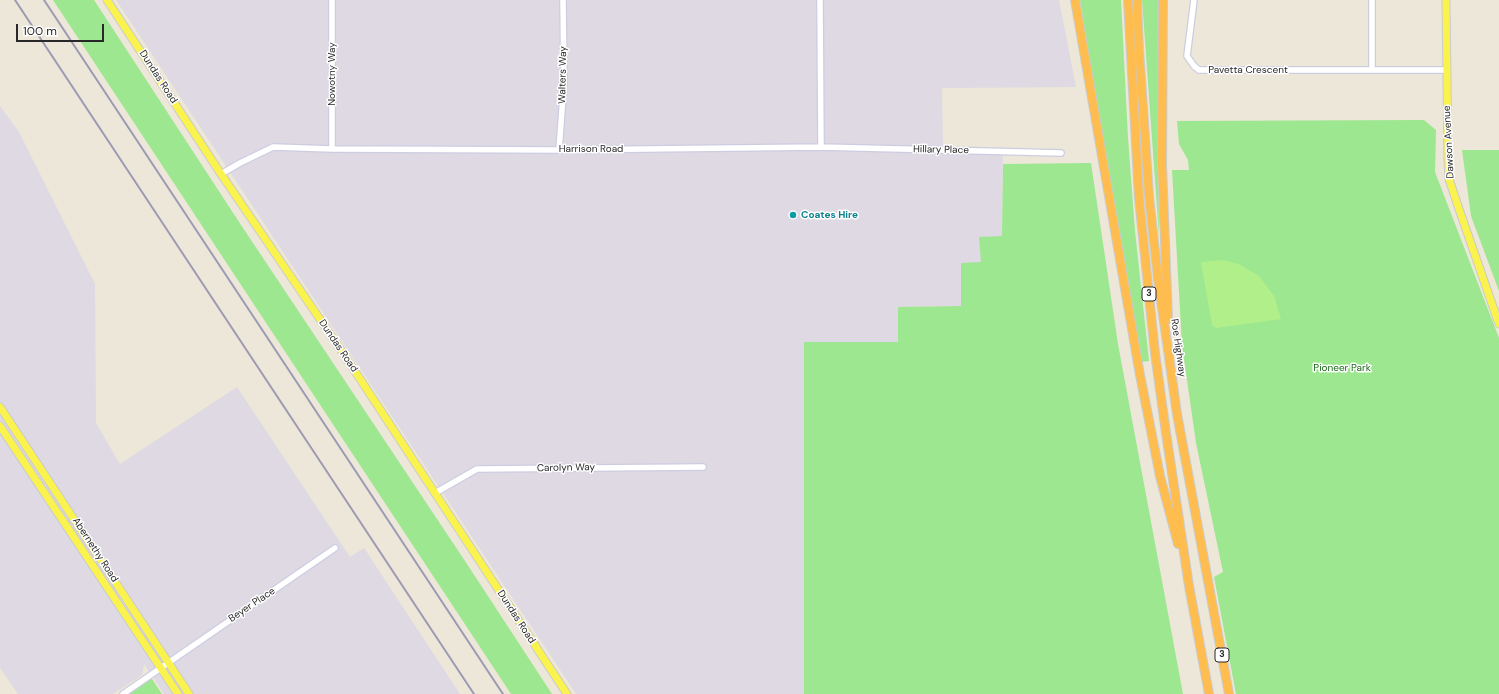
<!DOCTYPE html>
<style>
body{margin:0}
#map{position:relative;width:1499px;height:694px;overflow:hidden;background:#ece7d8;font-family:"DM Sans",sans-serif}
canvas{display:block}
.scale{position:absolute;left:16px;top:24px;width:88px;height:18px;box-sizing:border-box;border:2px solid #282828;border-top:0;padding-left:5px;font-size:12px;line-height:14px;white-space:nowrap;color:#282828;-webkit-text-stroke:3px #fff;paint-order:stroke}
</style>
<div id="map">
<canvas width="1499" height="694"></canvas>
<div class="scale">100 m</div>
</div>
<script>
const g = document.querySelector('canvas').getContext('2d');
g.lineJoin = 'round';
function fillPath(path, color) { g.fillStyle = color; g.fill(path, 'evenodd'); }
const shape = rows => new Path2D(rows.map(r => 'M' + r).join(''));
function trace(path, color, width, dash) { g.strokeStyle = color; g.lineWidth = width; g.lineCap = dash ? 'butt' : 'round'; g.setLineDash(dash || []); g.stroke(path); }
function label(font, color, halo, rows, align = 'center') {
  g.font = font + ' "DM Sans",sans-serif'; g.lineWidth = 3; g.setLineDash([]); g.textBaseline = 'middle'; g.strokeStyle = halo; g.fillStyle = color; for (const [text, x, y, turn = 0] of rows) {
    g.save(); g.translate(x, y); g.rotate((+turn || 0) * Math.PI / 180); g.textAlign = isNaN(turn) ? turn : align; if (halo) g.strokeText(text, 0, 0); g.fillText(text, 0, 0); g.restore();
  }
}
fillPath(shape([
 [116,0,1059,0,1076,87,942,88,943,150,1003,151,1002,236,981,262,962,306,898,307,899,342,804,342,804,694,576,694],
 [0,106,19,132,95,284,96,423,120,464,237,387,350,557,364,548,460,694,164,694,144,664,142,675,113,694,18,694,0,668]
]), '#ded9e3');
fillPath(shape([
 [53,0,94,0,241,225,465,561,552,694,511,694],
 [1080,0,1121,0,1128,138,1135,231,1149,361,1141,362,1093,82],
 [1142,0,1161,0,1158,120,1159,236],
 [1424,120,1436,130,1435,172,1499,338,1499,694,1236,694,1214,577,1223,572,1196,443,1182,345,1172,170,1189,170,1188,160,1179,144,1177,121],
 [1462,150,1499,150,1499,291,1471,216],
 [1091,163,1118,344,1183,694,804,694,804,342,898,342,898,307,961,306,961,263,981,262,979,237,1002,236,1003,164],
 [150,676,162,694,123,694]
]), '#9ce78f');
fillPath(shape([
 [1222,260,1239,264,1259,276,1274,296,1281,319,1216,328,1212,325,1201,262]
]), '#b1ef8a');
const minor = shape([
 [1194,0,1187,56,1194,66,1199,70,1446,70],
 [1372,0,1372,70],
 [821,147,1061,153],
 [332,149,332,0],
 [559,150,564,83,563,0],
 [221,174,240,163,273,147,332,149,559,150,821,147,820,0],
 [435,493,477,469,703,467],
 [123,694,335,548]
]);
const major = shape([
 [107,0,221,174,341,350,567,694],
 [1446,0,1448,159,1449,179,1459,209,1499,324],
 [0,407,189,694],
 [0,426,178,694]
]);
const highway = shape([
 [1075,0,1140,375,1160,476,1178,544],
 [1128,0,1139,198,1155,353,1166,433,1189,586,1209,694],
 [1137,0,1139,49,1149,196,1158,279,1177,414,1229,694],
 [1163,0,1162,165,1168,319]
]);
trace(minor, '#cdcde2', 8);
trace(major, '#cbcbcb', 9);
trace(highway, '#cbcbcb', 10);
trace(minor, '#fff', 5.5);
trace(major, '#faf34e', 7);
trace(highway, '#ffbd4f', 8);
trace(shape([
 [15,0,474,694],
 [44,0,503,694]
]), '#9c9ab4', 2);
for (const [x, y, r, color] of [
 [793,215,4,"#0f9aa8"]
]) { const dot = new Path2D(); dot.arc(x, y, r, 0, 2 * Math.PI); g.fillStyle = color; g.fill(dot); trace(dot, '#fff', 1.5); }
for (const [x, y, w] of [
 [1149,294,14],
 [1222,655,14]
]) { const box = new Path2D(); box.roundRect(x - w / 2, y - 7, w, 14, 3); g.fillStyle = '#fff'; g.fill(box); trace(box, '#282828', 1); }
label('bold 9px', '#282828', null, [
 ["3",1149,294],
 ["3",1222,655]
]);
label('10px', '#282828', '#fff', [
 ["Pavetta Crescent",1248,70],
 ["Nowotny Way",332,74,-90],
 ["Walters Way",563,75,-89],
 ["Dundas Road",158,77,57],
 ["Dawson Avenue",1449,142,-93],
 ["Harrison Road",591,149],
 ["Hillary Place",941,150,1],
 ["Dundas Road",338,346,56],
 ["Roe Highway",1178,348,82],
 ["Carolyn Way",566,468,-1],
 ["Abernethy Road",95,550,57],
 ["Beyer Place",252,605,-34],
 ["Dundas Road",516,617,57]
]);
label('bold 10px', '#0d838f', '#fff', [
 ["Coates Hire",801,215]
], 'left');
label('10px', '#156814', '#fff', [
 ["Pioneer Park",1342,368]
]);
</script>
